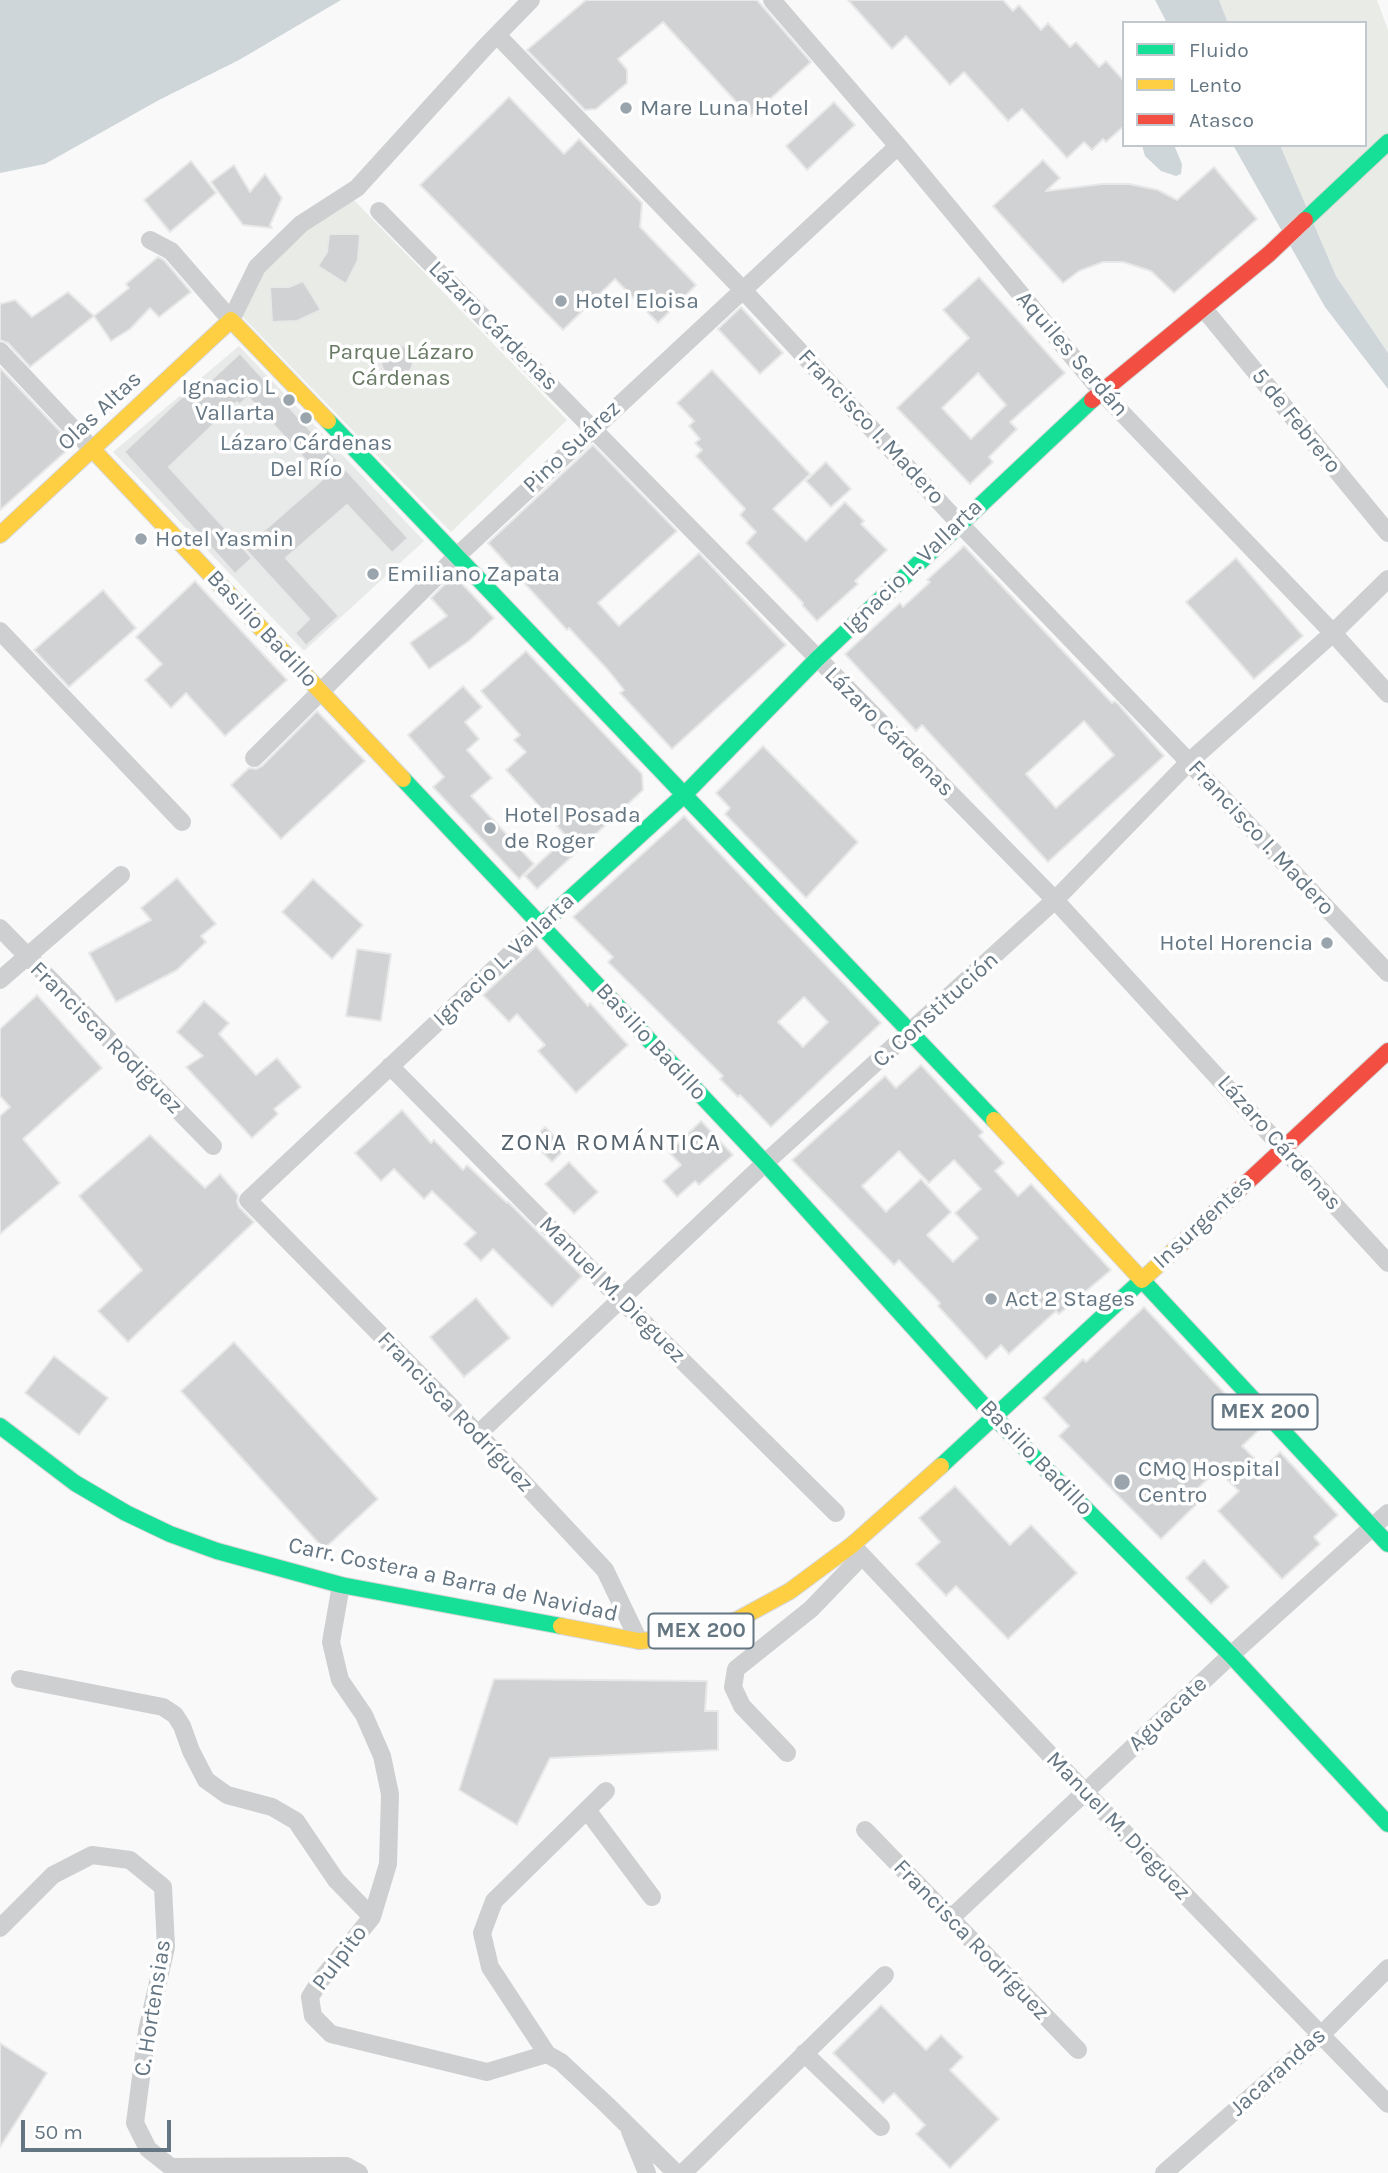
<!DOCTYPE html>
<meta charset="utf-8">
<style>
body{margin:0}
#map{position:relative;width:1388px;height:2173px;overflow:hidden;background:#f9f9f9;font-family:Karla,sans-serif}
canvas{display:block}
.legend{position:absolute;left:1122px;top:21px;width:245px;height:126px;box-sizing:border-box;background:#fff;border:2px solid #c1c8cd;margin:0;padding:9px 12px;list-style:none;font-size:21px;color:#657683}
.legend li{display:flex;align-items:center;gap:14px;height:35px}
.legend b{width:35px;border:2px solid #c1c8cd}
.scale{position:absolute;left:21px;top:2120px;width:150px;height:32px;box-sizing:border-box;border:4px solid #657683;border-top:0;padding-left:9px;font-size:21px;line-height:24px;white-space:nowrap;color:#657683;-webkit-text-stroke:5px #fff;paint-order:stroke}
</style>
<div id="map">
<canvas width="1388" height="2173"></canvas>
<ul class="legend">
<li><b style="height:9px;background:#16e098"></b>Fluido</li>
<li><b style="height:9px;background:#ffcf43"></b>Lento</li>
<li><b style="height:9px;background:#f24e42"></b>Atasco</li>
</ul>
<div class="scale">50 m</div>
</div>
<script>
const g = document.querySelector('canvas').getContext('2d');
g.lineJoin = 'round';
function fillPath(path, color) { g.fillStyle = color; g.fill(path, 'evenodd'); }
const shape = rows => new Path2D(rows.map(r => 'M' + r).join(''));
function trace(path, color, width, dash) { g.strokeStyle = color; g.lineWidth = width; g.lineCap = dash ? 'butt' : 'round'; g.setLineDash(dash || []); g.stroke(path); }
function label(font, color, halo, rows, align = 'center') {
  g.font = font + ' Karla,sans-serif'; g.lineWidth = 7; g.setLineDash([]); g.textBaseline = 'middle'; g.strokeStyle = halo; g.fillStyle = color; for (const [text, x, y, turn = 0] of rows) {
    g.save(); g.translate(x, y); g.rotate((+turn || 0) * Math.PI / 180); g.textAlign = isNaN(turn) ? turn : align; if (halo) g.strokeText(text, 0, 0); g.fillText(text, 0, 0); g.restore();
  }
}
fillPath(shape([
 [239,346,424,541,304,651,113,452]
]), '#e8e9e9');
fillPath(shape([
 [1219,0,1377,0,1388,30,1388,353,1336,276,1280,145,1365,145,1365,23,1228,23],
 [353,199,567,420,451,532,237,311,269,264,301,233]
]), '#e8ebe6');
fillPath(shape([
 [0,0,341,0,239,60,159,100,45,164,0,173],
 [1155,0,1219,0,1228,23,1167,23],
 [1142,145,1174,145,1182,164,1181,174,1176,176,1161,171,1145,156],
 [1233,145,1280,145,1336,276,1388,353,1388,389,1325,307]
]), '#ced6d9');
const building = shape([
 [586,0,757,0,811,62,750,117,663,22,618,59,627,70,627,83,596,109,585,110,527,50,586,0],
 [848,0,1003,0,1013,11,1019,5,1041,30,1048,23,1070,47,1076,42,1099,67,1106,61,1124,81,1124,126,1106,142,1103,139,1092,150,1084,142,1067,158,1022,109,1008,121,964,72,950,85,906,36,892,49,848,0],
 [509,97,564,154,579,139,642,203,640,227,696,285,658,323,615,279,563,330,420,185,509,97],
 [834,102,855,125,807,170,786,146,834,102],
 [1043,160,1060,178,1046,191,1102,184,1129,184,1158,190,1177,200,1214,167,1257,219,1174,293,1151,271,1123,262,1103,262,1079,271,1063,283,993,206,1043,160],
 [191,161,216,193,170,232,144,200,191,161],
 [234,165,250,192,265,174,282,198,270,225,272,228,243,225,211,182,234,165],
 [329,234,360,234,358,260,346,284,318,266,327,252,329,234],
 [158,257,164,260,191,292,159,317,150,308,130,329,111,341,94,316,129,288,126,284,158,257],
 [979,277,1065,373,1010,422,1017,429,989,457,993,462,970,484,897,408,969,338,943,310,979,277],
 [978,373,1006,405,971,439,942,408,978,373],
 [303,281,321,310,297,321,272,322,270,287,289,287,303,281],
 [68,292,94,316,30,367,8,343,0,340,0,304,15,300,32,317,68,292],
 [741,307,783,353,760,374,718,329,741,307],
 '381 361a16 16 0 1 1 32 0a16 16 0 1 1-32 0Z',
 [240,353,408,538,392,553,347,505,286,558,339,616,306,646,295,633,309,619,244,548,323,479,248,397,239,405,237,402,169,467,252,558,235,574,124,452,189,390,195,395,240,353],
 [0,368,73,445,0,510,0,368],
 [712,370,810,474,773,509,806,541,845,502,864,521,861,524,887,550,855,581,858,584,817,621,802,605,803,603,746,543,756,532,740,515,745,509,696,456,702,450,695,443,700,439,689,426,694,421,677,403,712,370],
 [593,445,677,531,598,603,619,626,699,553,786,645,672,749,620,693,624,690,608,670,569,628,567,630,488,543,593,445],
 [826,462,851,489,831,507,806,481,826,462],
 [964,546,1112,703,1114,701,1118,704,1164,756,1048,862,922,725,916,731,845,654,900,603,903,607,930,582,927,580,964,546],
 [1084,721,1114,755,1056,808,1026,774,1084,721],
 [1236,558,1303,636,1254,679,1186,602,1236,558],
 [454,575,494,618,469,641,429,669,410,643,447,616,431,598,454,575],
 [195,581,287,680,225,736,186,693,171,708,145,680,162,664,136,637,195,581],
 [103,590,136,628,69,687,34,650,103,590],
 [526,651,642,774,643,790,537,889,525,876,567,837,506,770,526,752,514,740,520,735,481,691,526,651],
 [463,686,482,707,465,722,479,739,467,750,492,778,471,796,534,864,519,879,433,787,444,777,408,735,463,686],
 [317,711,365,761,281,839,231,785,249,768,256,769,262,766,317,711],
 [763,746,858,842,806,898,725,814,730,808,716,793,763,746],
 [684,816,881,1023,771,1127,740,1095,738,1097,720,1079,723,1076,608,962,613,957,573,917,684,816],
 [804,997,828,1022,803,1047,778,1022,804,997],
 [177,878,216,924,201,936,206,942,177,970,116,1002,89,953,151,920,141,908,177,878],
 [313,879,363,925,332,959,282,912,313,879],
 [536,946,588,1006,590,1003,628,1045,576,1093,538,1051,545,1045,517,1014,509,1022,483,995,536,946],
 [357,949,391,954,381,1021,346,1016,357,949],
 [37,995,102,1068,23,1139,60,1183,0,1234,0,1116,10,1107,0,1096,0,1029,37,995],
 [204,1001,229,1023,219,1034,256,1075,277,1058,301,1087,274,1109,278,1114,252,1138,186,1067,203,1056,177,1032,204,1001],
 [921,1065,983,1132,979,1136,1004,1163,995,1171,1018,1196,1031,1184,1111,1270,1059,1314,1056,1311,1009,1354,1001,1345,986,1359,938,1306,940,1303,899,1260,894,1265,792,1160,885,1076,896,1088,921,1065],
 [899,1151,929,1183,954,1160,981,1189,955,1213,978,1238,953,1262,927,1235,951,1212,921,1179,886,1212,862,1186,899,1151],
 [402,1110,431,1143,434,1140,463,1170,467,1165,507,1203,508,1202,582,1276,552,1307,493,1249,481,1261,464,1244,476,1233,432,1191,424,1199,394,1169,381,1181,355,1153,402,1110],
 [701,1121,733,1155,699,1185,695,1181,677,1197,663,1181,681,1165,669,1152,701,1121],
 [545,1127,566,1148,552,1162,531,1141,545,1127],
 [150,1135,205,1188,220,1174,238,1195,237,1202,239,1207,254,1222,128,1342,98,1311,142,1270,79,1196,150,1135],
 [569,1162,598,1192,574,1214,545,1184,569,1162],
 [476,1298,510,1338,464,1377,430,1337,476,1298],
 [1144,1307,1259,1430,1242,1446,1264,1468,1280,1452,1338,1515,1314,1537,1320,1544,1282,1579,1218,1511,1239,1491,1217,1470,1194,1492,1201,1500,1161,1539,1059,1436,1069,1426,1043,1398,1083,1359,1086,1362,1144,1307],
 [234,1342,378,1499,324,1549,181,1391,234,1342],
 [54,1356,108,1398,79,1435,25,1393,54,1356],
 [955,1486,1010,1545,1031,1525,1077,1573,1008,1639,956,1586,946,1596,916,1564,940,1542,919,1518,955,1486],
 [1204,1560,1229,1587,1211,1604,1186,1578,1204,1560],
 [494,1679,707,1681,705,1711,718,1711,718,1750,550,1758,517,1825,459,1790,494,1679],
 [881,2005,926,2050,941,2035,963,2057,950,2070,999,2119,950,2168,916,2134,925,2125,894,2093,883,2103,833,2053,881,2005],
 [0,2043,47,2073,0,2147,0,2043]
]);
fillPath(building, '#d0d2d3');
trace(building, '#e8e8e8', 2);
const fast = shape([
 [1305,220,1388,142],
 [328,421,994,1120],
 [403,779,765,1163,995,1418],
 [541,925,685,794,817,659,1092,400],
 [995,1418,1231,1655,1388,1824],
 [0,1426,75,1483,126,1513,170,1534,217,1551,341,1585,561,1626],
 [941,1466,1142,1280,1388,1544]
]);
const slow = shape([
 [92,449,403,779],
 [0,535,231,320,328,421],
 [994,1120,1142,1280,1183,1242],
 [561,1626,639,1641,679,1638,737,1620,790,1591,852,1545,941,1466]
]);
const jam = shape([
 [1092,400,1269,254,1305,220],
 [1183,1242,1388,1051]
]);
trace(fast, '#d5d6d7', 18);
trace(slow, '#d5d6d7', 18);
trace(jam, '#d5d6d7', 18);
trace(shape([
 [772,0,898,146,1101,391,1333,633,1388,694],
 [497,35,742,289,959,523,1189,762,1388,973],
 [379,211,1055,900,1388,1263],
 [150,240,171,251,231,320,257,267,301,224,357,188,486,46,531,0],
 [1204,309,1388,533],
 [0,351,92,449],
 [0,631,182,822],
 [254,758,458,555,898,146],
 [541,925,248,1200,478,1434,605,1570,639,1641],
 [0,928,213,1146],
 [0,980,121,875],
 [390,1066,621,1300,836,1513],
 [478,1434,765,1163,1055,900,1189,762,1333,633,1388,579],
 [852,1545,1085,1792,1388,2104],
 [341,1585,331,1642,340,1680,364,1715,382,1756,390,1794,388,1864,372,1917,320,1981,310,1997,313,2016,331,2034,487,2072,547,2054],
 [20,1679,163,1707,175,1715,182,1726,191,1751,206,1780,227,1795,272,1807,296,1821,336,1880,372,1917],
 [787,1753,742,1706,733,1687,736,1669,811,1609,862,1556],
 [606,1791,494,1901,482,1933,490,1967,547,2054,561,2062,607,2105,676,2173],
 [587,1810,652,1897],
 [865,1830,1078,2050],
 [951,1918,1231,1655,1388,1513],
 [0,1928,53,1875,92,1855,130,1860,163,1887,166,1947,147,2031,135,2123,148,2149,171,2167,346,2166,359,2173],
 [804,2053,881,2127],
 [630,2131,647,2173],
 [683,2173,885,1975],
 [1164,2173,1320,2036,1388,1968]
]), '#cecfd0', 18);
trace(fast, '#16e098', 16);
trace(slow, '#ffcf43', 16);
trace(jam, '#f24e42', 16);
for (const [x, y, r, color] of [
 [626,108,7,"#99a4ac"],
 [561,301,7,"#99a4ac"],
 [289,400,7,"#99a4ac"],
 [306,418,7,"#99a4ac"],
 [141,539,7,"#99a4ac"],
 [373,574,7,"#99a4ac"],
 [490,828,7,"#99a4ac"],
 [1327,943,7,"#99a4ac"],
 [991,1299,7,"#99a4ac"],
 [1122,1482,9,"#99a4ac"]
]) { const dot = new Path2D(); dot.arc(x, y, r, 0, 2 * Math.PI); g.fillStyle = color; g.fill(dot); trace(dot, '#fff', 2.5); }
for (const [x, y, w] of [
 [1265,1412,105],
 [701,1631,105]
]) { const box = new Path2D(); box.roundRect(x - w / 2, y - 17.5, w, 35, 5); g.fillStyle = '#fff'; g.fill(box); trace(box, '#657683', 2); }
label('bold 21px', '#657683', null, [
 ["MEX 200",1265,1412],
 ["MEX 200",701,1631]
]);
label('23px', '#657683', '#fff', [
 ["Mare Luna Hotel",640,108],
 ["Hotel Eloisa",575,301],
 ["Ignacio L",275,387,"right"],
 ["Vallarta",275,413,"right"],
 ["Lázaro Cárdenas",306,443,"center"],
 ["Del Río",306,469,"center"],
 ["Hotel Yasmin",155,539],
 ["Emiliano Zapata",387,574],
 ["Hotel Posada",504,815],
 ["de Roger",504,841],
 ["Hotel Horencia",1313,943,"right"],
 ["Act 2 Stages",1005,1299],
 ["CMQ Hospital",1138,1469],
 ["Centro",1138,1495]
], 'left');
label('23px', '#657683', '#fff', [
 ["Lázaro Cárdenas",493,326,45],
 ["Aquiles Serdán",1072,354,49],
 ["Olas Altas",100,411,-43],
 ["5 de Febrero",1296,421,51],
 ["Francisco I. Madero",871,427,47],
 ["Pino Suárez",572,447,-43],
 ["Ignacio L. Vallarta",913,567,-44],
 ["Basilio Badillo",262,629,47],
 ["Lázaro Cárdenas",889,732,45],
 ["Francisco I. Madero",1261,838,47],
 ["Ignacio L. Vallarta",504,960,-43],
 ["C. Constitución",936,1010,-42],
 ["Francisca Rodiguez",106,1038,45],
 ["Basilio Badillo",651,1042,47],
 ["Lázaro Cárdenas",1279,1143,48],
 ["Insurgentes",1203,1222,-43],
 ["Manuel M. Dieguez",612,1290,45],
 ["Francisca Rodríguez",455,1412,46],
 ["Basilio Badillo",1036,1458,46],
 ["Carr. Costera a Barra de Navidad",453,1580,12],
 ["Aguacate",1168,1714,-43],
 ["Manuel M. Dieguez",1118,1826,46],
 ["Francisca Rodríguez",971,1940,46],
 ["Pulpito",340,1958,-53],
 ["C. Hortensias",153,2008,-81],
 ["Jacarandas",1278,2072,-42]
]);
label('23px', '#687a64', '#fff', [
 ["Parque Lázaro",401,352],
 ["Cárdenas",401,378]
]);
g.letterSpacing = '2px';
label('24px', '#57646e', '#fff', [
 ["ZONA ROMÁNTICA",611,1143]
]);
g.letterSpacing = '0px';
</script>
